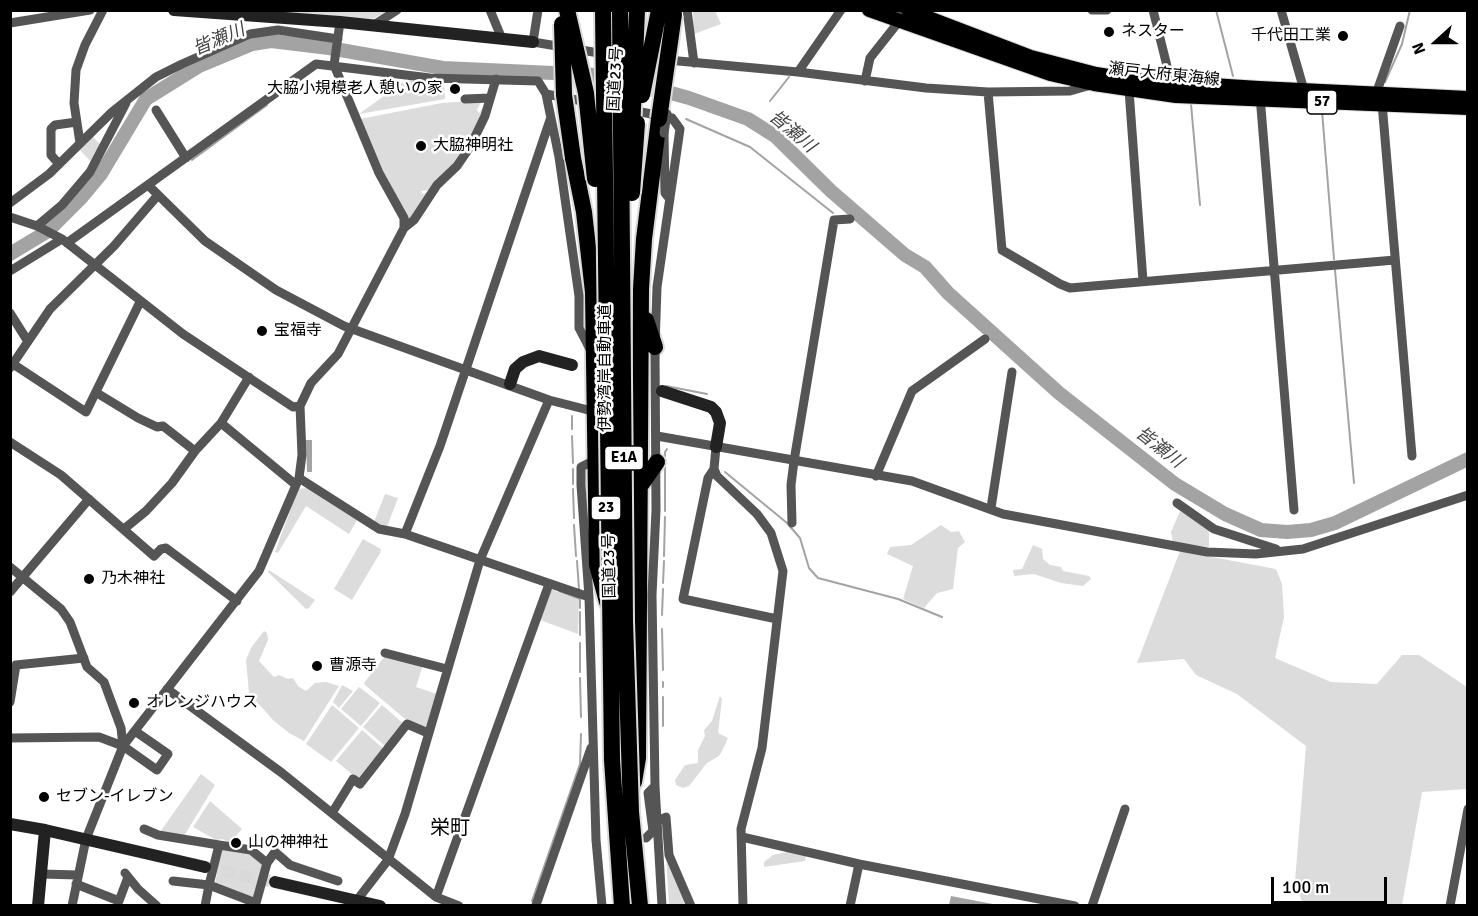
<!DOCTYPE html>
<meta charset="utf-8">
<style>
body{margin:0}
#map{position:relative;width:1478px;height:916px;overflow:hidden;background:#fff;font-family:Signika,sans-serif}
canvas{display:block}
.frame{position:absolute;inset:0;border:12px solid #000;pointer-events:none}
.north{position:absolute;left:1406px;top:12px;width:60px;height:60px;-webkit-text-stroke:4px #fff;paint-order:stroke;rotate:249deg;font-size:16px;font-weight:700;line-height:24px;text-align:center;color:#000}
.north::after{content:'';display:block;margin:auto;width:21px;height:27px;background:#000;clip-path:polygon(50% 0,100% 100%,50% 72%,0 100%)}
.scale{position:absolute;left:1271px;top:877px;width:116px;height:27px;box-sizing:border-box;border:3px solid #000;border-top:0;padding-left:8px;font-size:18px;line-height:21px;white-space:nowrap;color:#000;-webkit-text-stroke:4px #fff;paint-order:stroke}
</style>
<div id="map">
<canvas width="1478" height="916"></canvas>
<div class="frame"></div>
<div class="north">N</div>
<div class="scale">100 m</div>
</div>
<script>
const g = document.querySelector('canvas').getContext('2d');
g.lineJoin = 'round';
function fillPath(path, color) { g.fillStyle = color; g.fill(path, 'evenodd'); }
const shape = rows => new Path2D(rows.map(r => 'M' + r).join(''));
function trace(path, color, width, dash) { g.strokeStyle = color; g.lineWidth = width; g.lineCap = dash ? 'butt' : 'round'; g.setLineDash(dash || []); g.stroke(path); }
function label(font, color, halo, rows, align = 'center') {
  g.font = font + ' Signika,"Noto Sans JP",sans-serif'; g.lineWidth = 5; g.setLineDash([]); g.textBaseline = 'middle'; g.strokeStyle = halo; g.fillStyle = color; for (const [text, x, y, turn = 0] of rows) {
    g.save(); g.translate(x, y); g.rotate((+turn || 0) * Math.PI / 180); g.textAlign = isNaN(turn) ? turn : align; if (halo) g.strokeText(text, 0, 0); g.fillText(text, 0, 0); g.restore();
  }
}
fillPath(shape([
 [245,11,387,11,373,19],
 [693,11,715,11,721,24,694,34],
 [406,80,444,84,445,99,359,114],
 [482,100,477,110,479,113,487,102,484,114,454,166,431,190,421,191,422,194,429,192,412,218,408,218,384,173,360,119,442,103],
 [91,135,102,146,93,164,78,148],
 [307,488,357,520,349,534,306,506,278,553,275,552,298,489],
 [385,494,398,498,387,527,374,522],
 [1180,511,1209,529,1209,547,1173,543,1171,532],
 [941,525,951,532,959,531,965,542,958,548,953,589,937,593,924,608,903,599,913,566,887,554,890,547,911,545],
 [363,539,381,549,380,553,352,600,334,589],
 [1033,545,1042,549,1043,559,1050,565,1061,567,1063,571,1089,576,1091,579,1083,586,1061,583,1034,574,1014,576,1013,570,1022,569],
 [1180,551,1276,569,1282,584,1284,617,1275,658,1331,682,1377,684,1402,655,1419,655,1467,687,1467,789,1422,792,1402,905,1303,905,1295,881,1306,746,1237,694,1196,675,1184,659,1137,663],
 [269,570,315,600,309,608,306,609,268,572],
 [550,589,579,600,578,634,540,620],
 [264,631,267,633,268,640,259,661,274,677,279,675,288,679,293,678,298,686,306,691,315,683,326,682,339,686,304,741,289,733,273,720,249,693,246,660,251,648],
 [385,656,423,665,416,687,437,694,426,728,411,724,365,685,364,683],
 [342,685,353,691,339,708,333,702],
 [359,687,380,703,361,726,341,709],
 [720,696,722,699,718,733,728,738,723,749,719,756,707,763,689,786,683,788,676,785,675,780,685,765,698,763,698,750,705,736,704,730,712,721],
 [332,705,359,728,331,762,306,744],
 [382,705,404,724,386,747,363,727],
 [362,730,384,749,359,780,336,761],
 [201,774,215,785,184,836,160,832],
 [210,801,242,829,230,843,222,839,216,840,193,827],
 [224,849,249,853,263,864,255,896,251,898,215,884,221,851],
 [792,851,806,854,805,861,764,867,764,862,773,855],
 [666,856,688,905,669,905]
]), '#dcdcdc');
fillPath(shape([
 [306,440,312,440,312,472,307,472],
 [951,896,998,905,949,905]
]), '#a3a3a3');
trace(shape([
 [1216,10,1233,76],
 [1385,82,1402,44,1410,10],
 [770,101,789,77],
 [1191,104,1200,205],
 [1322,111,1334,259],
 [686,119,750,147,833,213],
 [192,160,267,105],
 [1335,270,1354,483],
 [666,386,707,394],
 [572,416,572,429],
 [572,436,573,463],
 [573,469,573,484],
 [725,472,787,523,800,538,809,568,818,578,898,599,942,617],
 [573,489,574,518],
 [665,511,665,452,667,449],
 [574,525,576,556],
 [664,556,665,517],
 [577,561,579,589],
 [663,583,664,561],
 [559,591,580,599,580,608],
 [580,612,580,635],
 [662,615,663,589],
 [662,629,663,670],
 [580,643,580,672],
 [580,678,581,717],
 [663,682,663,687],
 [663,697,663,726],
 [532,901,580,764,581,734]
]), '#a3a3a3', 2);
trace(shape([
 [635,83,689,98,748,119,775,136,831,191,905,255,925,267,948,293,1059,393,1175,484,1225,514,1261,530,1287,532,1311,530,1335,523,1468,459],
 [10,254,48,231,81,198,101,174,146,99,199,66,252,44,271,41,329,48,443,68,597,75,613,78]
]), '#a3a3a3', 14);
trace(shape([
 [205,867,275,882]
]), '#d9d9d9', 12, [12, 6]);
const primary = shape([
 [869,10,1050,74,1094,84,1176,96,1468,108],
 [908,10,1031,57,1096,74,1134,80,1259,88,1468,98]
]);
const highway = shape([
 [573,158,584,212,593,292,597,565,607,602],
 [646,320,655,347],
 [641,485,657,462],
 [634,782,638,758,641,289,644,239,659,119]
]);
trace(primary, '#dbdbdb', 16);
trace(highway, '#dbdbdb', 20);
trace(shape([
 [490,10,502,39],
 [538,10,533,42,605,54],
 [687,10,694,63],
 [1092,10,1107,10],
 [1153,10,1171,82],
 [1281,10,1304,90],
 [340,22,334,65,379,173,404,218,404,228],
 [10,23,90,10],
 [374,25,397,10],
 [646,58,798,72,926,88,988,92,1070,91,1091,85],
 [798,72,841,10],
 [865,81,870,58,900,20,901,10],
 [1129,90,1143,281],
 [988,92,1002,250,1060,284,1070,288,1395,260],
 [546,94,608,106],
 [1376,94,1400,26],
 [1260,96,1294,510],
 [465,99,490,98],
 [1382,103,1412,456],
 [156,110,186,158],
 [631,110,672,118,680,129,657,287,655,347,656,510,652,595,655,786,662,906],
 [664,133,665,193,670,199],
 [80,143,74,103,76,70,85,45,103,10],
 [59,164,51,155,51,129,55,125,77,122],
 [148,185,205,241,276,290,344,326,549,400,596,412],
 [10,203,49,174,112,112,156,77,182,64,250,34,278,30,338,39],
 [10,217,37,226,62,239,183,334,293,407,300,406],
 [37,226,62,205,90,172,126,103],
 [67,243,316,64,430,78,538,81,546,94,559,157,579,296,579,328,591,351],
 [10,271,62,239],
 [10,313,27,340],
 [13,364,86,412,140,302],
 [10,368,50,309,114,246,158,195],
 [97,393,138,418,157,427,163,426,195,451],
 [221,423,296,485],
 [657,436,912,481,1003,514,1207,552,1256,554,1303,549,1468,495],
 [10,442,61,475,154,556,161,549,166,548,237,601],
 [716,447,714,469,717,476,757,514,771,533,783,571,762,748,741,829,743,906],
 [597,459,581,467,581,485,589,597,596,840,602,906],
 [714,469,708,478,683,599,777,619],
 [876,476,912,391,985,339],
 [299,478,379,529,405,534,589,597],
 [1177,503,1214,529,1276,549],
 [991,508,1012,372],
 [792,523,791,485,794,461,834,220,850,219],
 [124,529,146,511,172,483,195,451,221,423,249,377],
 [405,534,440,446,550,120],
 [10,567,61,609,70,622,87,667,104,682,121,728,123,746],
 [10,592,89,499],
 [385,653,447,669],
 [167,689,282,773,436,897,459,906],
 [10,702,16,665,84,658],
 [10,738,99,737,123,746,157,770,168,754,135,731],
 [332,813,353,779,360,784,407,724,428,733],
 [657,821,666,817,669,855,691,906],
 [144,829,158,835,219,845,209,885,173,881],
 [742,837,859,864,1075,906],
 [646,838,653,831,648,793,655,786],
 [219,845,251,850,267,863,275,852,290,865,338,881],
 [125,873,138,889,157,906],
 [41,874,78,875],
 [76,884,119,901,128,877],
 [436,897,549,584],
 [354,904,388,860,405,814,480,560,549,400],
 [536,905,591,748],
 [72,906,86,839,123,746,259,571,299,478,302,455,300,406,311,383,338,354,404,228,414,220,437,185,457,166,470,147,485,116,496,79],
 [205,906,209,885,256,903,267,863],
 [850,906,859,864],
 [1092,906,1125,809],
 [1450,906,1468,809]
]), '#555', 9);
trace(shape([
 [174,10,340,22,533,42],
 [510,384,515,369,523,362,539,356,572,365],
 [662,391,711,407,716,412,720,423,716,447],
 [10,824,45,830,38,906],
 [45,830,205,867],
 [275,882,380,906]
]), '#222', 12);
trace(primary, '#000', 14);
trace(highway, '#000', 16);
const highwayBridge = shape([
 [567,10,586,93,595,179],
 [603,10,612,760,622,906],
 [620,10,625,621,631,812,640,906],
 [562,24,564,95,573,158],
 [642,95,659,10],
 [659,119,674,14],
 [632,132,637,10],
 [632,193,637,123]
]);
trace(highwayBridge, '#dbdbdb', 20, []);
trace(shape([
 [664,133,667,114]
]), '#555', 9);
trace(highwayBridge, '#000', 16);
for (const [x, y, r, color] of [
 [1109,32,6,"#000"],
 [1343,36,6,"#000"],
 [455,89,6,"#000"],
 [421,146,6,"#000"],
 [262,331,6,"#000"],
 [89,579,6,"#000"],
 [317,666,6,"#000"],
 [134,703,6,"#000"],
 [44,797,6,"#000"],
 [236,843,6,"#000"]
]) { const dot = new Path2D(); dot.arc(x, y, r, 0, 2 * Math.PI); g.fillStyle = color; g.fill(dot); trace(dot, '#fff', 2); }
for (const [x, y, w] of [
 [1322,102,30],
 [624,458,39],
 [606,508,30]
]) { const box = new Path2D(); box.roundRect(x - w / 2, y - 12, w, 24, 4.5); g.fillStyle = '#fff'; g.fill(box); trace(box, '#000', 1.5); }
label('bold 15px', '#000', null, [
 ["57",1322,102],
 ["E1A",624,458],
 ["23",606,508]
]);
label('16px', '#000', '#fff', [
 ["ネスター",1121,32],
 ["千代田工業",1331,36,"right"],
 ["大脇小規模老人憩いの家",443,89,"right"],
 ["大脇神明社",433,146],
 ["宝福寺",274,331],
 ["乃木神社",101,579],
 ["曹源寺",329,666],
 ["オレンジハウス",146,703],
 ["セブン-イレブン",56,797],
 ["山の神神社",248,843]
], 'left');
label('16px', '#000', '#fff', [
 ["瀬戸大府東海線",1164,75,6],
 ["国道23号",616,79,-87],
 ["伊勢湾岸自動車道",606,368,-90],
 ["国道23号",610,566,-91]
]);
label('italic 18px', '#444', '#fff', [
 ["皆瀬川",219,40,-23],
 ["皆瀬川",792,132,40],
 ["皆瀬川",1159,448,38]
]);
label('20px', '#000', '#fff', [
 ["栄町",450,829]
]);
</script>
